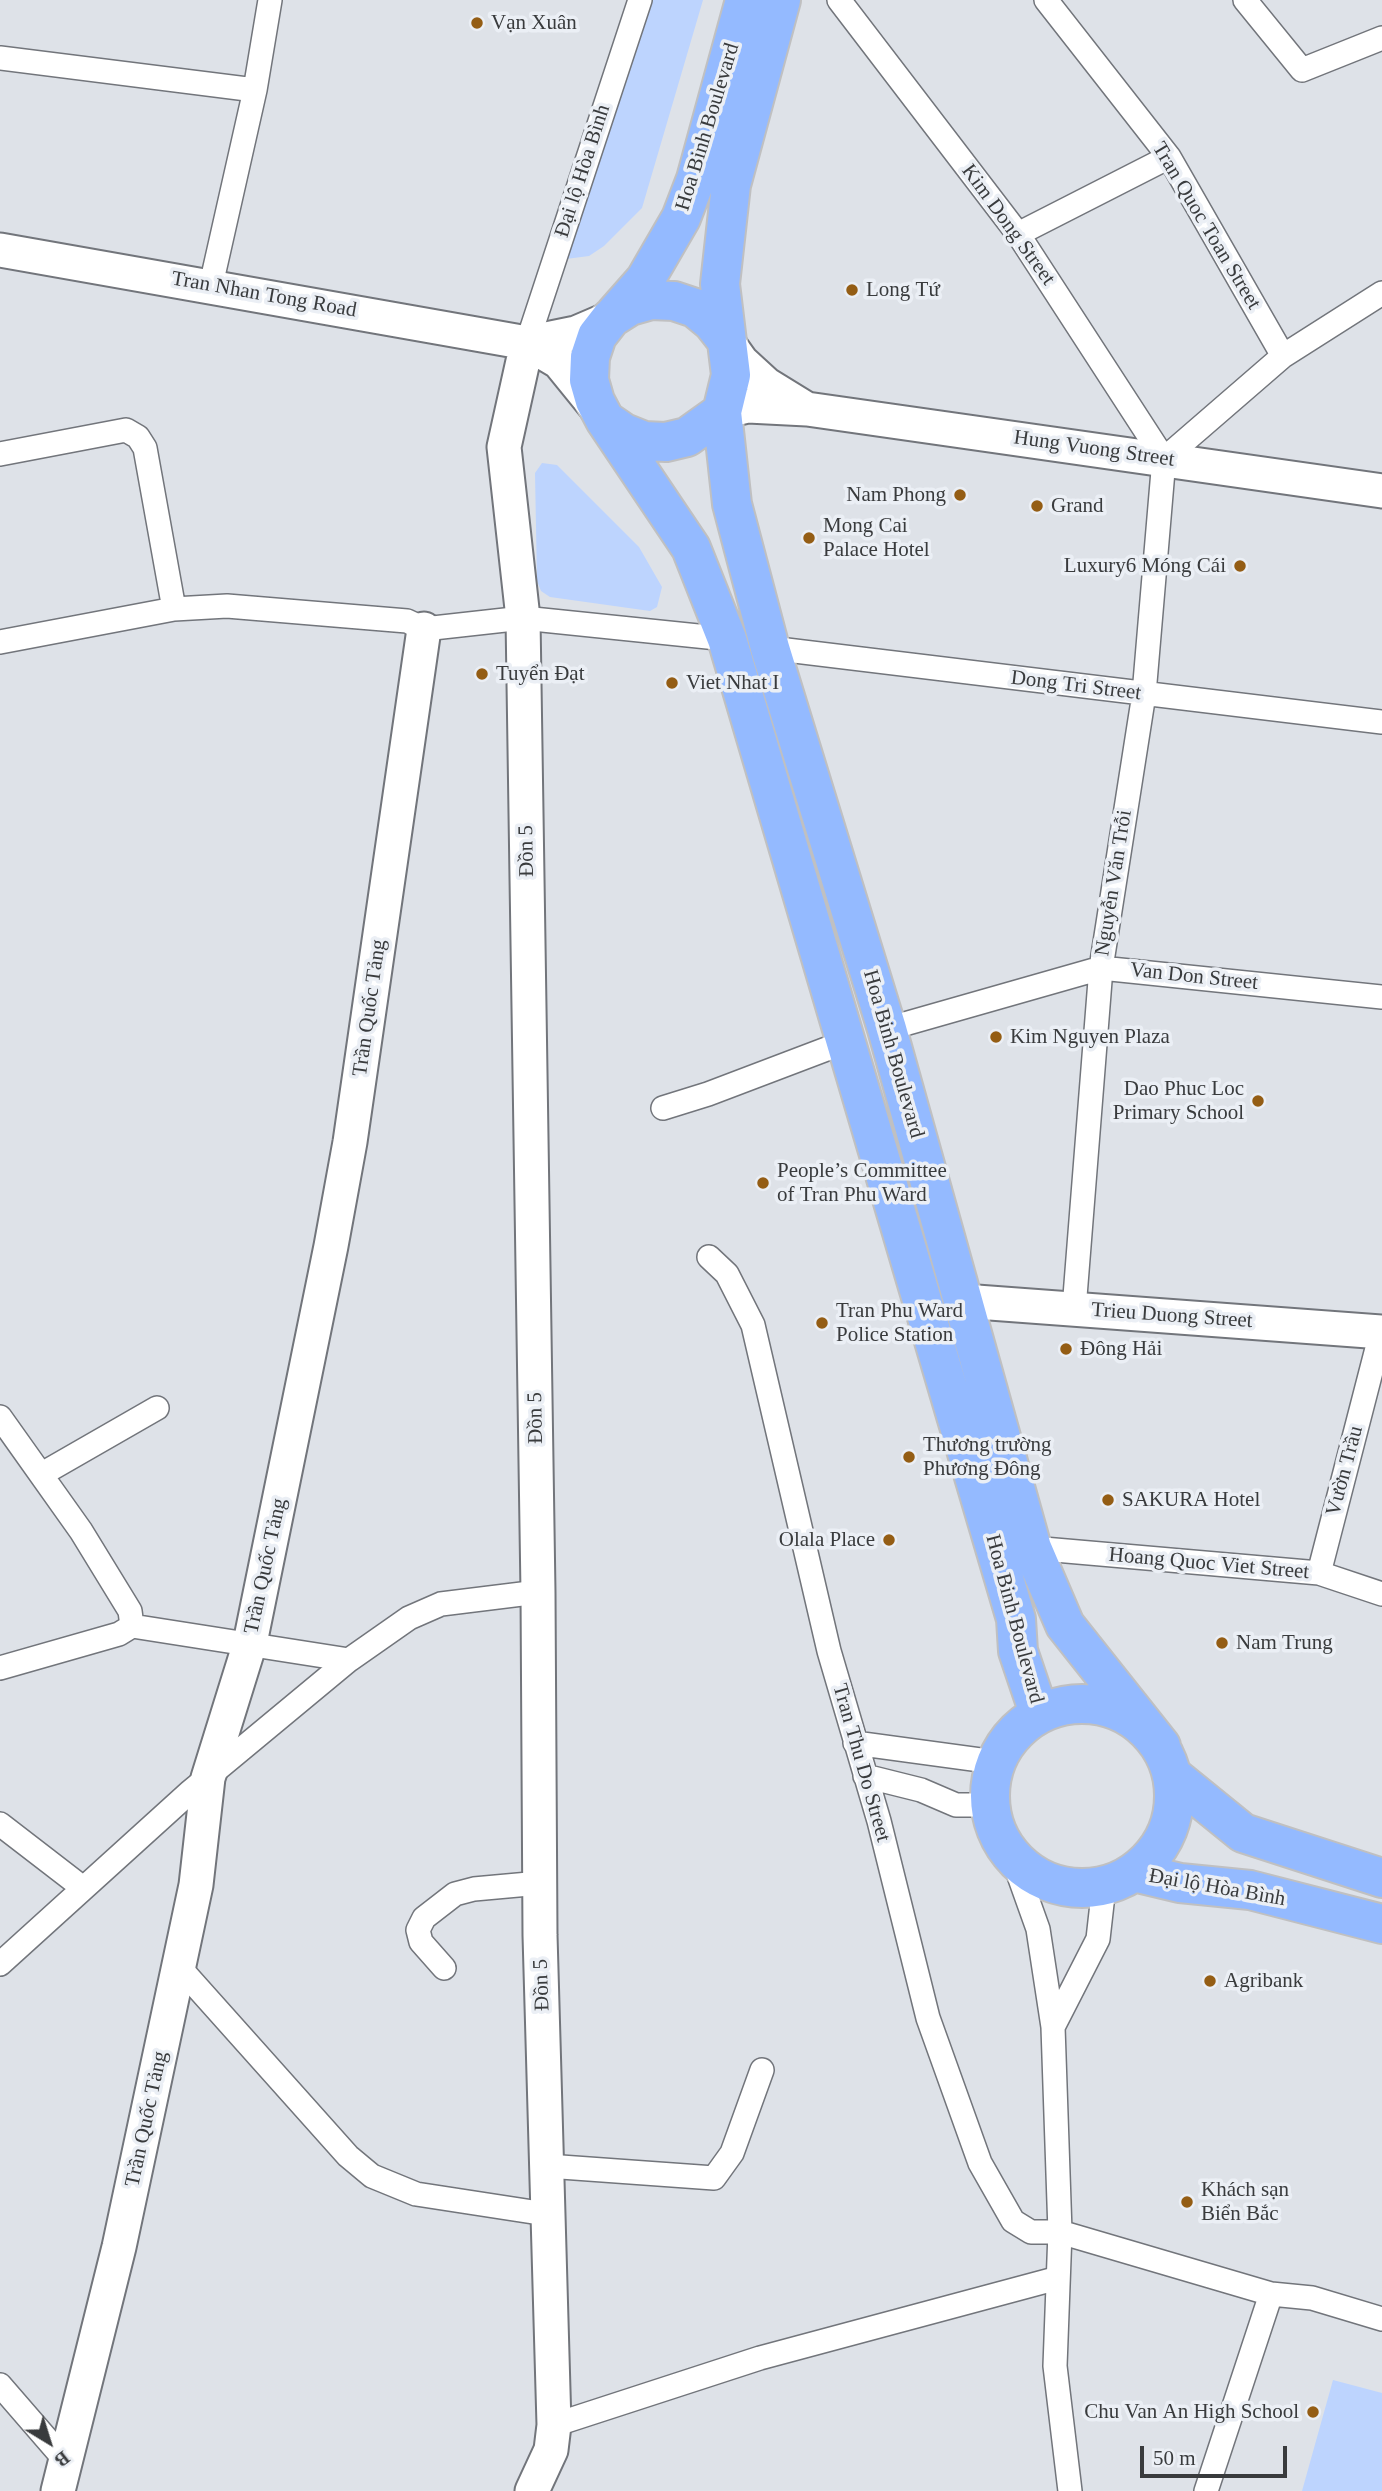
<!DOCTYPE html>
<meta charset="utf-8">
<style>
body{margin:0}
#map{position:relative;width:1382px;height:2491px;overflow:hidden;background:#dee2e8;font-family:"Times New Roman",serif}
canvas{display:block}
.north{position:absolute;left:14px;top:2407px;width:70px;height:70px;-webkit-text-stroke:5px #ebeff5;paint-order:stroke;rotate:142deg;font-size:19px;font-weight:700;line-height:28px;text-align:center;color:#393b3d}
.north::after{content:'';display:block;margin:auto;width:24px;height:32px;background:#393b3d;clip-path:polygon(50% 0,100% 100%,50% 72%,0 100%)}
.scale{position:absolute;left:1140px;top:2446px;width:147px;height:32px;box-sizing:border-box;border:4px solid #393b3d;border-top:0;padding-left:9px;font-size:21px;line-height:24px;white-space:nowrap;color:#393b3d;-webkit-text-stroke:5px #ebeff5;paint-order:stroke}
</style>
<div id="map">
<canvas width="1382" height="2491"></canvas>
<div class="north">B</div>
<div class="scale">50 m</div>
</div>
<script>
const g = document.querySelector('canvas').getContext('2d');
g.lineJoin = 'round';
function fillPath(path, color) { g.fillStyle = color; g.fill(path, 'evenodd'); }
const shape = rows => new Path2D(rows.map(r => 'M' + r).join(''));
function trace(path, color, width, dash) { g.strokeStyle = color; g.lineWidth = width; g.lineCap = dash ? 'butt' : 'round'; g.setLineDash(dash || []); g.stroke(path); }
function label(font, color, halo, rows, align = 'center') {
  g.font = font + ' "Times New Roman",serif'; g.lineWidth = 7; g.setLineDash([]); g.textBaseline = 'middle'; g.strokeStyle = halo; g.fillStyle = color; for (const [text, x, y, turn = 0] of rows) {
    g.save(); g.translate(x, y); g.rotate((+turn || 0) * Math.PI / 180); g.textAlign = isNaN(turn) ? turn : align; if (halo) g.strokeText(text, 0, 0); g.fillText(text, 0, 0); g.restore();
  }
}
fillPath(shape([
 [651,0,703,0,642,208,604,246,589,256,566,259],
 [542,463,557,465,639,547,662,587,657,607,650,611,550,597,541,591,537,581,535,473],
 [1333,2380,1382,2393,1382,2491,1302,2491]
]), '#bdd4fe');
const street = shape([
 [839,0,1018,234,1164,459],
 [1046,0,1169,157,1283,356],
 [1245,0,1302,70,1382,38],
 [0,58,255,90],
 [1018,234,1169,157],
 [211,285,255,90,270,0],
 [527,343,640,0],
 [0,454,126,430,138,437,145,448,174,609],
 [1164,459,1283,356,1382,293],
 [0,642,174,609,227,606,407,621,424,629,523,618,727,639],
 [770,648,1382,722],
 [887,1029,1101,968,1382,997],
 [663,1108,708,1094,845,1042],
 [709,1257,727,1274,753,1325,829,1651,879,1821,928,2018,980,2163,1013,2221,1031,2232,1060,2232,1271,2294,1312,2298,1382,2319],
 [1074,1309,1101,968,1144,694,1164,459],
 [0,1417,81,1531,130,1611,132,1626],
 [42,1474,157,1408],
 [1032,1548,1319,1573,1382,1594],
 [1319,1573,1382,1329],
 [0,1668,119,1634,132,1626,349,1660],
 [855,1743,995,1762],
 [865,1776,921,1790,956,1805,989,1805],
 [0,1824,83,1888],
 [1013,1859,1038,1929,1053,2027,1060,2232,1055,2366,1070,2491],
 [0,1964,191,1791,349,1660,409,1618,441,1604,538,1592],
 [180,1968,348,2156,372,2176,416,2194,546,2214],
 [444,1968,421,1942,418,1930,424,1918,455,1894,474,1889,540,1883],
 [1053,2027,1098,1939,1104,1886],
 [547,2166,714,2178,732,2153,762,2070],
 [0,2385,65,2460],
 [554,2425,760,2358,1058,2278],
 [1206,2491,1271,2294]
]);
const secondary = shape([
 [0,250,527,343,559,362,598,410],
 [727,341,742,362,766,384,805,408],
 [527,343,504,447,523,618,538,1592,540,1935,554,2425,551,2450,532,2491],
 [527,343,576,333,611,318],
 [722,412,748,406,807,409,1382,491],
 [963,1301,1382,1332],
 [58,2491,119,2247,196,1885,208,1778,250,1643,331,1246,350,1142,424,629]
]);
const highway = shape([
 [615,314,645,280,681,218,696,179,745,0],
 [727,341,712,322,695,308,674,301,651,300,630,306,611,318,597,336,590,357,589,380,595,401,605,420,691,548,727,639,1016,1619,1018,1651,1039,1713],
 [722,412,732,504,770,648,887,1029,1032,1548,1065,1625,1161,1746],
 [605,420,624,433,644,441,666,442,687,437,722,412,731,375,720,284,731,185,781,0],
 '990 1796a92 92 0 1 1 184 0a92 92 0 1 1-184 0Z',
 [1174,1777,1243,1833,1382,1878],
 [1134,1872,1180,1883,1250,1890,1382,1924]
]);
trace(street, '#72757b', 26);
trace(secondary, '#72757b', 37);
trace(highway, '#c0c0c1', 42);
trace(street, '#fff', 23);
trace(secondary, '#fff', 33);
trace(highway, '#94baff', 38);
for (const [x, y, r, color] of [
 [477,23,7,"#945d14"],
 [852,290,7,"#945d14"],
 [960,495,7,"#945d14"],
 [1037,506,7,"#945d14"],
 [809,538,7,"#945d14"],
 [1240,566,7,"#945d14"],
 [482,674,7,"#945d14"],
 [672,683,7,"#945d14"],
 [996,1037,7,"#945d14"],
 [1258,1101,7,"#945d14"],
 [763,1183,7,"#945d14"],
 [822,1323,7,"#945d14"],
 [1066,1349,7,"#945d14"],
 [909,1457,7,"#945d14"],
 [1108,1500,7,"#945d14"],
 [889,1540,7,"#945d14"],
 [1222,1643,7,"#945d14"],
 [1210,1981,7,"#945d14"],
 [1187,2202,7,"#945d14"],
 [1313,2412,7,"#945d14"]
]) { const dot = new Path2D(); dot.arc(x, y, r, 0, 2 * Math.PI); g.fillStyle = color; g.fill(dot); trace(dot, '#ebeff5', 2.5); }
label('21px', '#393b3d', '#ebeff5', [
 ["Vạn Xuân",491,23],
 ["Long Tứ",866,290],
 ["Nam Phong",946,495,"right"],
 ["Grand",1051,506],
 ["Mong Cai",823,526],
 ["Palace Hotel",823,550],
 ["Luxury6 Móng Cái",1226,566,"right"],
 ["Tuyển Đạt",496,674],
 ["Viet Nhat I",686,683],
 ["Kim Nguyen Plaza",1010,1037],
 ["Dao Phuc Loc",1244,1089,"right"],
 ["Primary School",1244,1113,"right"],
 ["People’s Committee",777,1171],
 ["of Tran Phu Ward",777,1195],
 ["Tran Phu Ward",836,1311],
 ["Police Station",836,1335],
 ["Đông Hải",1080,1349],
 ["Thương trường",923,1445],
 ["Phương Đông",923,1469],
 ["SAKURA Hotel",1122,1500],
 ["Olala Place",875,1540,"right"],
 ["Nam Trung",1236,1643],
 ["Agribank",1224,1981],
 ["Khách sạn",1201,2190],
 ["Biển Bắc",1201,2214],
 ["Chu Van An High School",1299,2412,"right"]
], 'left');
label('21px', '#393b3d', '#ebeff5', [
 ["Hoa Binh Boulevard",708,127,-73],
 ["Đại lộ Hòa Bình",583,171,-72],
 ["Kim Dong Street",1008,225,54],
 ["Tran Quoc Toan Street",1206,226,59],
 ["Tran Nhan Tong Road",264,295,10],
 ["Hung Vuong Street",1094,449,8],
 ["Dong Tri Street",1076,686,7],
 ["Đồn 5",527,851,-91],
 ["Nguyễn Văn Trỗi",1114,883,-81],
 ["Van Don Street",1194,977,6],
 ["Trần Quốc Tảng",370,1008,-82],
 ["Hoa Binh Boulevard",893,1054,74],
 ["Trieu Duong Street",1172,1316,4],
 ["Đồn 5",536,1418,-91],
 ["Vườn Trầu",1345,1471,-75],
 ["Hoang Quoc Viet Street",1209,1564,5],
 ["Trần Quốc Tảng",266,1566,-78],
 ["Hoa Binh Boulevard",1014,1619,75],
 ["Tran Thu Do Street",861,1763,74],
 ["Đại lộ Hòa Bình",1217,1888,10],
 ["Đồn 5",542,1985,-92],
 ["Trần Quốc Tảng",147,2119,-78]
]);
</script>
